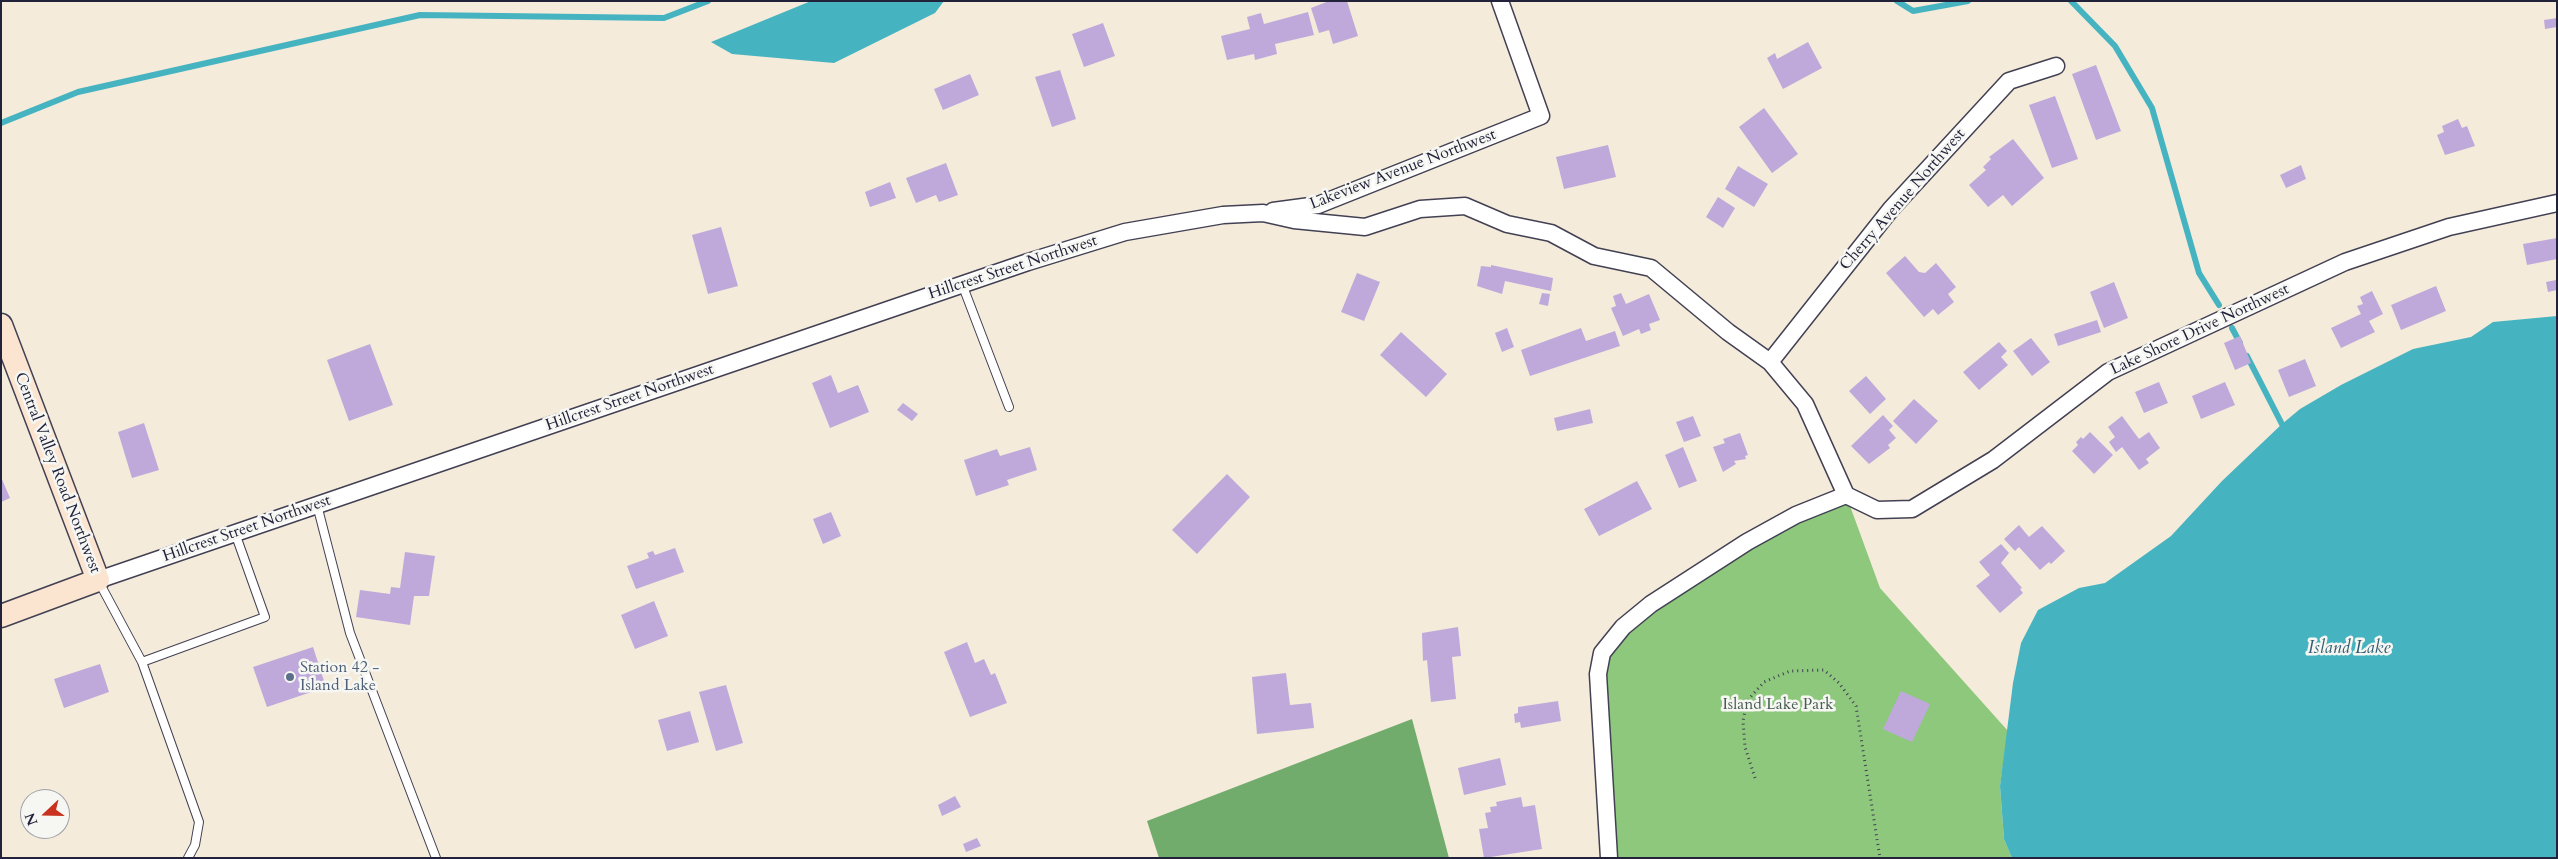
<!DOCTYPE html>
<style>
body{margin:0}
#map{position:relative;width:2558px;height:859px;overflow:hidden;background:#f4ebdb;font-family:Cardo,serif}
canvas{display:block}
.frame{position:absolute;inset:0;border:2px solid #22223b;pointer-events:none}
.north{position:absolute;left:20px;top:789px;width:50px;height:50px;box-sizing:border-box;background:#f6f6f2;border:1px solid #a1a1a9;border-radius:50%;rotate:249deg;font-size:14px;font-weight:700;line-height:20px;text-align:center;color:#22223b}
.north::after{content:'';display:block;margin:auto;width:18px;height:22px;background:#c8321e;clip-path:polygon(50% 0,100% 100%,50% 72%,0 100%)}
</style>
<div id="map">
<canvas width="2558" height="859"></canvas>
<div class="frame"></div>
<div class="north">N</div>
</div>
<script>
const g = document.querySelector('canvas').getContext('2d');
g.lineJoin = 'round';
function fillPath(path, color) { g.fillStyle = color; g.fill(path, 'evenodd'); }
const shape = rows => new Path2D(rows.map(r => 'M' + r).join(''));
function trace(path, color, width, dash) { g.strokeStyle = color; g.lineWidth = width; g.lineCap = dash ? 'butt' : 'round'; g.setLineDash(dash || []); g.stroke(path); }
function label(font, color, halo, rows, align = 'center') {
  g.font = font + ' Cardo,serif'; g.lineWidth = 5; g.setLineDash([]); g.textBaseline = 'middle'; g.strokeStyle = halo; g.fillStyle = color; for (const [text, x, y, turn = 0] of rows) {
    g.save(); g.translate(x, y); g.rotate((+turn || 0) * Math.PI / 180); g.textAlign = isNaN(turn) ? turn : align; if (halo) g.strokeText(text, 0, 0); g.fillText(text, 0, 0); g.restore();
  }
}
fillPath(shape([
 [1846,495,1880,588,2008,731,2000,786,2004,839,2012,858,1609,858,1602,653,1651,604]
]), '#8dc87d');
fillPath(shape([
 [1412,719,1449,858,1159,858,1147,821]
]), '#72ac6c');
fillPath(shape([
 [811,1,944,1,935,13,834,63,732,54,711,42],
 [2557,316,2557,858,2012,858,2004,839,2000,786,2013,683,2021,643,2038,610,2079,588,2105,583,2171,536,2222,481,2282,424,2300,409,2341,385,2413,349,2471,337,2493,322]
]), '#46b4c0');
trace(shape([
 [1897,1,1913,11,1968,1],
 [2071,1,2115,46,2152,108,2199,273,2219,305],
 [1,123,78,92,420,15,664,18,708,1],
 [2232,328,2240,343],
 [2247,356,2286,432]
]), '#46b4c0', 6);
fillPath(shape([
 [1329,1,1347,1,1358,36,1333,44,1329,30,1319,33,1311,8],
 [1308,12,1314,35,1275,44,1277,54,1255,60,1254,54,1227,60,1221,36,1250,29,1247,17,1261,13,1264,24],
 [2557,18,2557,27,2545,29,2544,20],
 [1103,23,1115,56,1084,67,1072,34],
 [1808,42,1822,68,1783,89,1767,58,1775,53,1777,59],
 [2096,65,2121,131,2096,140,2072,74],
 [1060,70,1076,119,1052,127,1035,77],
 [970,74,979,95,943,110,934,89],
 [2055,96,2078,159,2052,168,2029,105],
 [1764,108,1798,154,1772,173,1739,127],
 [2458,119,2462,128,2467,126,2475,146,2445,155,2437,135,2444,132,2442,126],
 [2013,139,2044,178,2012,206,2003,195,1988,207,1969,185,1986,170,1983,167,1991,159,1989,157],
 [1608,145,1616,177,1564,189,1556,157],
 [946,163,958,195,939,202,936,195,916,203,906,178],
 [2301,165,2306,179,2286,188,2280,175],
 [1738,166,1768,184,1754,207,1725,189],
 [890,182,896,198,870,207,865,192],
 [1718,197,1735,208,1723,228,1706,217],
 [721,227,738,286,708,294,692,235],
 [2557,238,2557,259,2527,265,2523,244],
 [1905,256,1919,272,1925,273,1936,263,1956,287,1948,294,1954,302,1938,315,1933,309,1924,317,1886,273],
 [1491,265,1553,278,1551,291,1505,281,1502,294,1477,286,1481,266,1491,267],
 [1357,273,1380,282,1364,321,1341,312],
 [2556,280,2557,290,2548,292,2546,282],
 [2114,282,2128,318,2104,328,2090,292],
 [2436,286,2446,311,2401,330,2391,305],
 [2372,291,2383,314,2369,321,2375,332,2341,348,2331,328,2361,314,2357,306,2363,304,2360,297],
 [1542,293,1550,294,1548,306,1539,304],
 [1621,293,1626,304,1649,294,1660,320,1649,324,1651,330,1641,334,1639,329,1623,336,1611,308,1616,306,1613,296],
 [2097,320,2101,332,2058,346,2054,334],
 [1507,328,1514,347,1502,352,1495,333],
 [1581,328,1586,341,1615,331,1620,346,1530,376,1521,350],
 [1401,332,1447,374,1426,397,1380,355],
 [2240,336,2251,363,2235,370,2224,343],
 [2031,338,2050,362,2032,376,2013,351],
 [1999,342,2007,351,2001,357,2008,365,1979,390,1963,372],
 [370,344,393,405,349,421,327,360],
 [2305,359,2316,386,2289,397,2278,370],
 [831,375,838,393,858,385,869,412,830,428,812,383],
 [1866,376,1886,399,1870,414,1849,391],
 [2159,382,2168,403,2144,413,2135,392],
 [2225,382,2235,405,2201,419,2192,396],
 [1914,399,1938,421,1916,444,1893,421],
 [903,403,918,414,912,421,897,410],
 [1590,409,1593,423,1557,431,1554,418],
 [1883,415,1893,426,1889,430,1896,438,1888,445,1890,448,1869,464,1851,446],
 [1693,416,1701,436,1684,442,1676,422],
 [2122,416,2139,439,2149,432,2160,448,2146,459,2149,463,2139,470,2122,447,2116,452,2109,442,2115,437,2108,427],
 [144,423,159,470,132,478,118,432],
 [2090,432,2113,455,2094,474,2072,451,2078,445,2076,442,2081,437,2083,439],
 [1740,433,1748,455,1745,456,1746,459,1734,461,1736,464,1723,472,1713,447,1725,443,1723,439],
 [1030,447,1037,470,1007,480,1009,485,976,496,964,460,997,449,1000,456],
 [1683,447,1697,481,1679,488,1665,455],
 [1227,474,1250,497,1197,554,1172,530],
 [1,477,10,498,1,502],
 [1637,481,1652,509,1599,536,1584,509],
 [831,512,841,536,823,544,813,519],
 [2019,525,2029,537,2042,526,2065,551,2051,564,2049,562,2040,570,2019,547,2015,551,2004,539],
 [2001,544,2009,553,2001,563,2022,588,2020,589,2023,593,2000,613,1976,586,1990,575,1979,562],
 [675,548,684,572,636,589,627,566,649,558,647,553,653,551,655,555],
 [405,552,435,556,429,596,414,596,410,625,356,617,360,590,390,594,391,587,400,588],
 [654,601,668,636,635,649,621,615],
 [1458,627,1461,656,1452,657,1456,699,1431,702,1427,660,1423,661,1422,633],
 [967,642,975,663,984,659,991,675,995,673,1007,703,970,717,944,652],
 [313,647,326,687,267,707,253,667],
 [100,664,109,692,64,708,54,679],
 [1286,673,1290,705,1311,703,1314,728,1257,734,1252,677],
 [726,685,743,743,716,751,699,692],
 [1901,691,1930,704,1912,742,1883,729],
 [1558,701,1561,721,1521,728,1520,722,1515,723,1514,714,1518,713,1518,707],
 [690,711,699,742,667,751,658,720],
 [1500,758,1506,785,1464,795,1458,768],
 [955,796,961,807,942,816,938,805],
 [1521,797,1523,807,1535,805,1542,849,1484,858,1479,829,1488,828,1485,813,1491,812,1490,807,1497,806,1496,802],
 [977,838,981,846,966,852,963,844]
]), '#bfa9db');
const service = shape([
 [962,284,1009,407],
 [317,505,350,633,436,858],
 [99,582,142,662,199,822,195,845,188,858],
 [142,662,265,617,235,533]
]);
const minor = shape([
 [1273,211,1318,205,1541,116,1500,1],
 [1770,362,1891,209,2009,81,2056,66],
 [1846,495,1877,510,1912,509,1993,460,2108,372,2345,262,2449,227,2557,203],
 [98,580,1028,262,1125,232,1223,215,1263,213,1294,220,1365,227,1420,209,1465,206,1507,224,1551,233,1594,256,1651,268,1728,332,1770,362,1805,404,1846,495],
 [1609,858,1598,674,1602,653,1623,627,1651,604,1747,542,1796,515,1846,495]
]);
const secondary = shape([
 [1,325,98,580,1,616]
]);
trace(service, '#424053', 10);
trace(minor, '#424053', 19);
trace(secondary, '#424053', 25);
trace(shape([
 [1755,778,1745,747,1743,721,1747,701,1764,682,1790,671,1824,670,1839,683,1856,706,1880,858]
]), '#424053', 3, [1, 4]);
trace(service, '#fff', 8);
trace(minor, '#fff', 16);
trace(secondary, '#fce5d0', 22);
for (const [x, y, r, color] of [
 [290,677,5,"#5c6f8a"]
]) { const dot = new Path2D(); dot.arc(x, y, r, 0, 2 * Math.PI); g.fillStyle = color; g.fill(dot); trace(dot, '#f6f6f2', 2); }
label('16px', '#22223b', '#f6f6f2', [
 ["Lakeview Avenue Northwest",1403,170,-21],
 ["Cherry Avenue Northwest",1903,200,-49],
 ["Hillcrest Street Northwest",1013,268,-18],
 ["Lake Shore Drive Northwest",2200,330,-25],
 ["Hillcrest Street Northwest",630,398,-19],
 ["Central Valley Road Northwest",57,473,69],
 ["Hillcrest Street Northwest",247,529,-19]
]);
label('16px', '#4e5e75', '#f6f6f2', [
 ["Station 42 -",300,668],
 ["Island Lake",300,686]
], 'left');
label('16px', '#475c52', '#f6f6f2', [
 ["Island Lake Park",1778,705]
]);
label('italic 18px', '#305c70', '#f6f6f2', [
 ["Island Lake",2349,649]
]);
</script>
